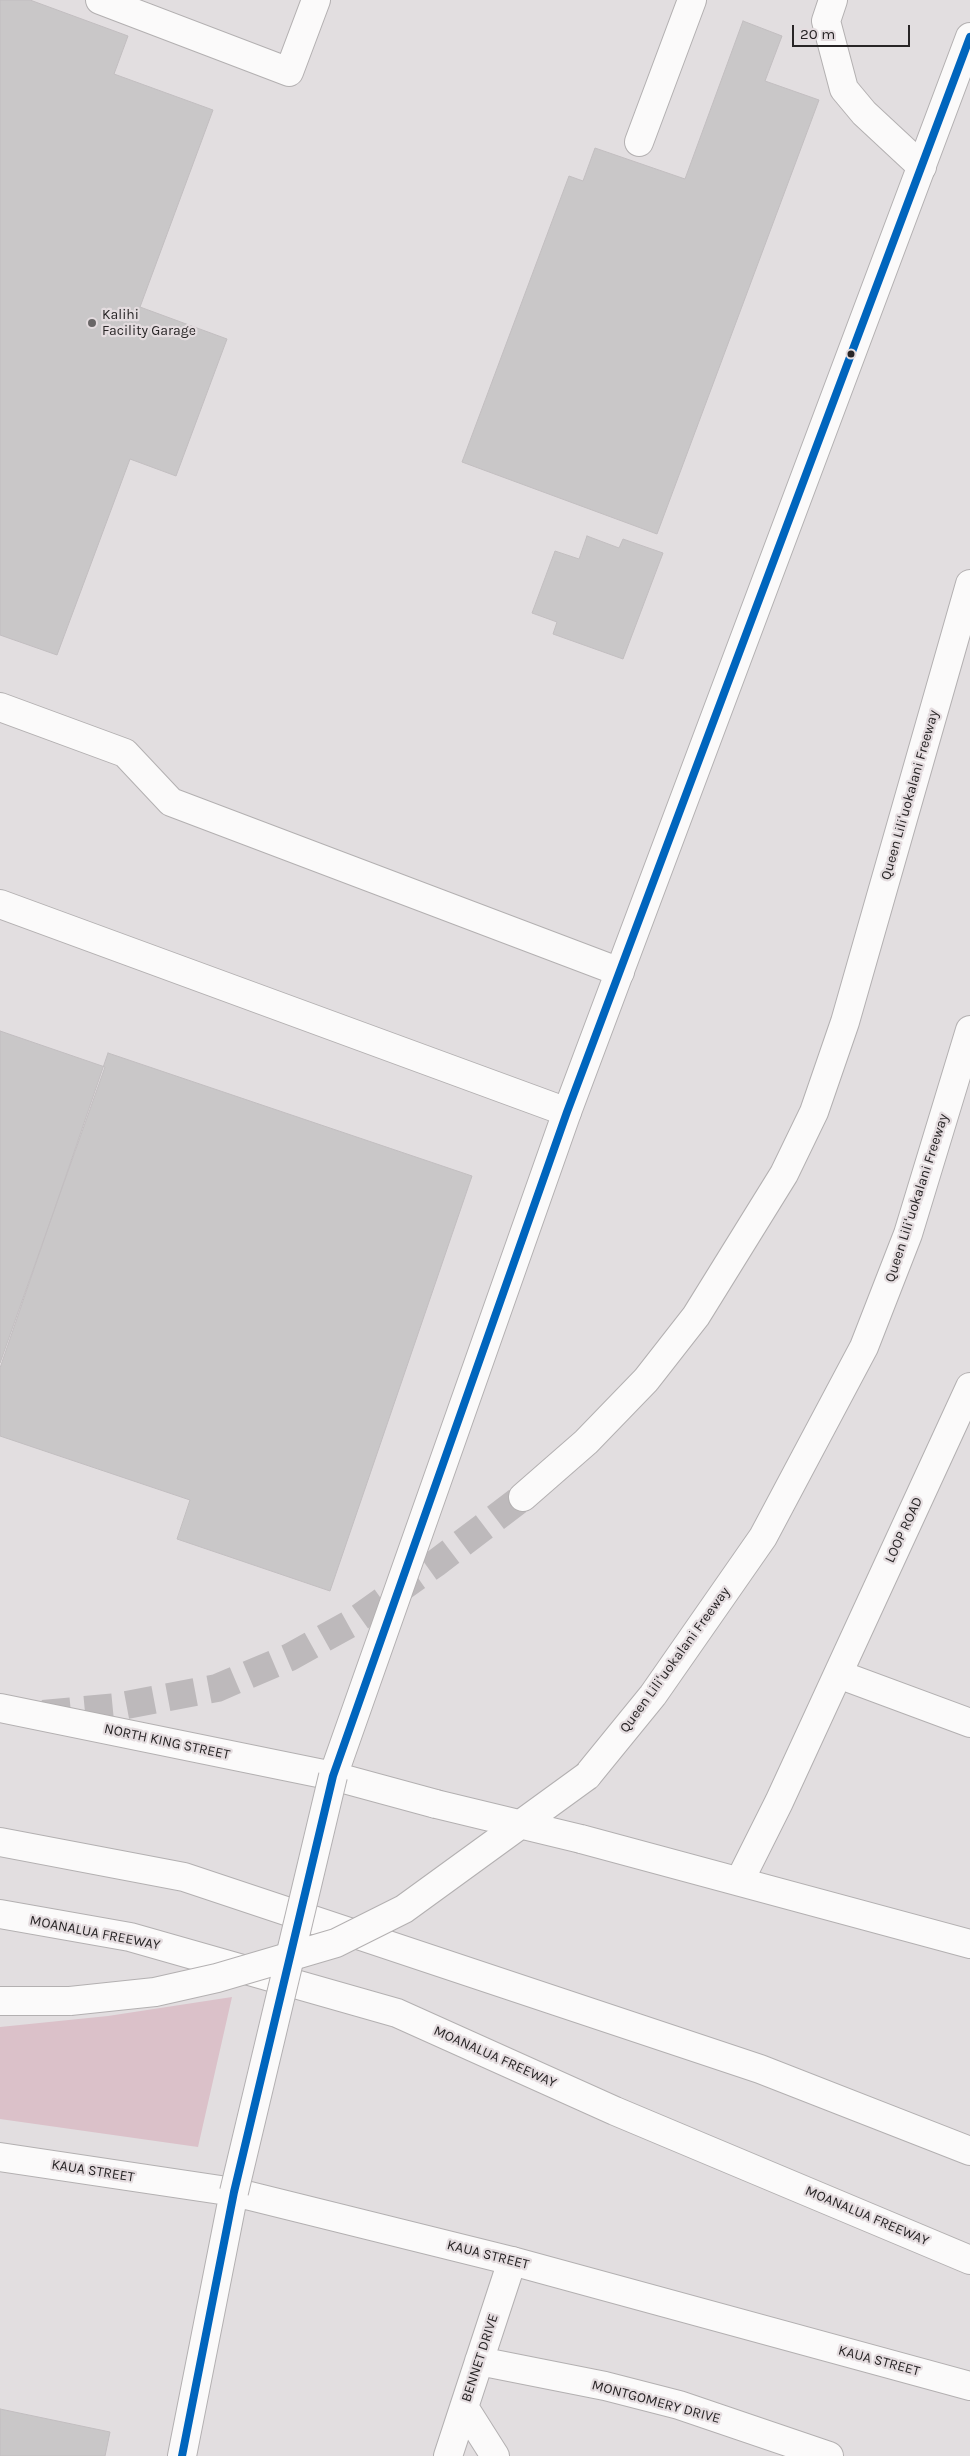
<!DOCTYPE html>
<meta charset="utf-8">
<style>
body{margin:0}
#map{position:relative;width:970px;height:2456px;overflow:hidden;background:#e2dee0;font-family:Karla,sans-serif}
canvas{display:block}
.scale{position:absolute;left:792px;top:25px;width:118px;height:22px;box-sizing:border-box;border:2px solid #282526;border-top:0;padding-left:6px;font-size:15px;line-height:18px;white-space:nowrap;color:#282526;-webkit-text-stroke:4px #e4dcdf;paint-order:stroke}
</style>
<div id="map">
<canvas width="970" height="2456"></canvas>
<div class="scale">20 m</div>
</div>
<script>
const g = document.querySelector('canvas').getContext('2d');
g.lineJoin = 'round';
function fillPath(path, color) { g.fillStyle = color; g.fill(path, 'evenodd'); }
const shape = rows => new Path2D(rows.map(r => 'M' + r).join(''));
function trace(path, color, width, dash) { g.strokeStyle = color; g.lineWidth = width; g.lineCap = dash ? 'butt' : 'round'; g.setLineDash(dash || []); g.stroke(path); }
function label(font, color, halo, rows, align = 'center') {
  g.font = font + ' Karla,sans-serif'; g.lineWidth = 4.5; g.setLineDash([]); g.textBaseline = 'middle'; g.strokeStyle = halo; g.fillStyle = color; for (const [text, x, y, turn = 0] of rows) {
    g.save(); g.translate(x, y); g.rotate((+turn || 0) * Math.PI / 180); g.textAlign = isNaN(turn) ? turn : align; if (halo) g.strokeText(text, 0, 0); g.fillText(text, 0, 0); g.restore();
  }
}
fillPath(shape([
 [232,1997,198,2147,0,2119,0,2027,108,2016]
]), '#dbc1c9');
const building = shape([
 [0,0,30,0,128,36,114,74,213,110,140,307,227,339,176,476,130,459,57,655,0,635,0,0],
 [743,21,782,36,765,81,819,100,657,534,462,462,569,176,583,181,595,148,685,179,743,21],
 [587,536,619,548,623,539,663,553,623,659,553,634,557,622,532,613,555,551,579,559,587,536],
 [0,1031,105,1067,0,1363,0,1031],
 [108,1053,472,1176,330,1591,177,1539,190,1500,0,1436,0,1368,108,1053],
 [0,2409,110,2432,105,2456,0,2456,0,2409]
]);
fillPath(building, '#c9c7c8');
trace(building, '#c2bec0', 1);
trace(shape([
 [43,1714,116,1707,217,1688,290,1657,353,1622,436,1563,523,1497]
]), '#bdb9bb', 28, [28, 14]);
const minor = shape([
 [100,0,289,72,316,0],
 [833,0,826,21,844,89,864,113,922,167],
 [639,142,692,0],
 [0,707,125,753,171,802,620,972],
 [0,904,567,1112],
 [838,1674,970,1723],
 [740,1880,779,1802,970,1387],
 [479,2361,605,2386,679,2405,829,2456],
 [464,2407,495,2456],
 [448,2456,512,2261]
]);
const major = shape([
 [0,1708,333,1776,567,1112,970,37],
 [0,2157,234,2192,512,2261,970,2386],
 [182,2456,234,2192]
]);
const highway = shape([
 [523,1497,586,1442,646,1380,696,1316,784,1174,814,1112,845,1022,970,584],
 [333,1776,436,1804],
 [587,1776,653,1695,763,1537,864,1347,908,1234,970,1030],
 [581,1839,970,1944],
 [0,1842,184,1877,760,2069,970,2151],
 [0,1914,130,1937,397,2013,615,2111,970,2260],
 [0,2001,70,2001]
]);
trace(minor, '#b3b0b1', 30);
trace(major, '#b3b0b1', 30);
trace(highway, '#b3b0b1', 30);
trace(minor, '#fbfafa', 28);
trace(major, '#fbfafa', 28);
trace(highway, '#fbfafa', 28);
const majorBridge = shape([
 [234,2192,333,1776]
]);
const highwayBridge = shape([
 [436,1804,581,1839],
 [70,2001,155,1992,217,1978,336,1943,404,1909,587,1776]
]);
trace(majorBridge, '#b3b0b1', 30, []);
trace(highwayBridge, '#b3b0b1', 30, []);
trace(majorBridge, '#fbfafa', 28);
trace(highwayBridge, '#fbfafa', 28);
trace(shape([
 [182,2456,234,2192,333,1776,567,1112,970,37]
]), '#0065bd', 8);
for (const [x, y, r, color] of [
 [92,323,5,"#696667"],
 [851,354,4.5,"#282526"]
]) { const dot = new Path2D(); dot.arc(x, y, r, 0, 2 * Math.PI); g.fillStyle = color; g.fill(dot); trace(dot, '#e4dcdf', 2); }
label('14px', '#282526', '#e4dcdf', [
 ["Kalihi",102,315],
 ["Facility Garage",102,331]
], 'left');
label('14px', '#282526', '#e4dcdf', [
 ["Queen Liliʻuokalani Freeway",910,795,-74],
 ["Queen Liliʻuokalani Freeway",917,1198,-72],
 ["LOOP ROAD",904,1530,-65],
 ["Queen Liliʻuokalani Freeway",675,1660,-54],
 ["NORTH KING STREET",167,1742,12],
 ["MOANALUA FREEWAY",95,1933,11],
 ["MOANALUA FREEWAY",495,2057,24],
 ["KAUA STREET",93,2171,9],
 ["MOANALUA FREEWAY",867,2216,23],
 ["KAUA STREET",488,2255,14],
 ["BENNET DRIVE",480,2358,-72],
 ["KAUA STREET",879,2361,15],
 ["MONTGOMERY DRIVE",656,2402,15]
]);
</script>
